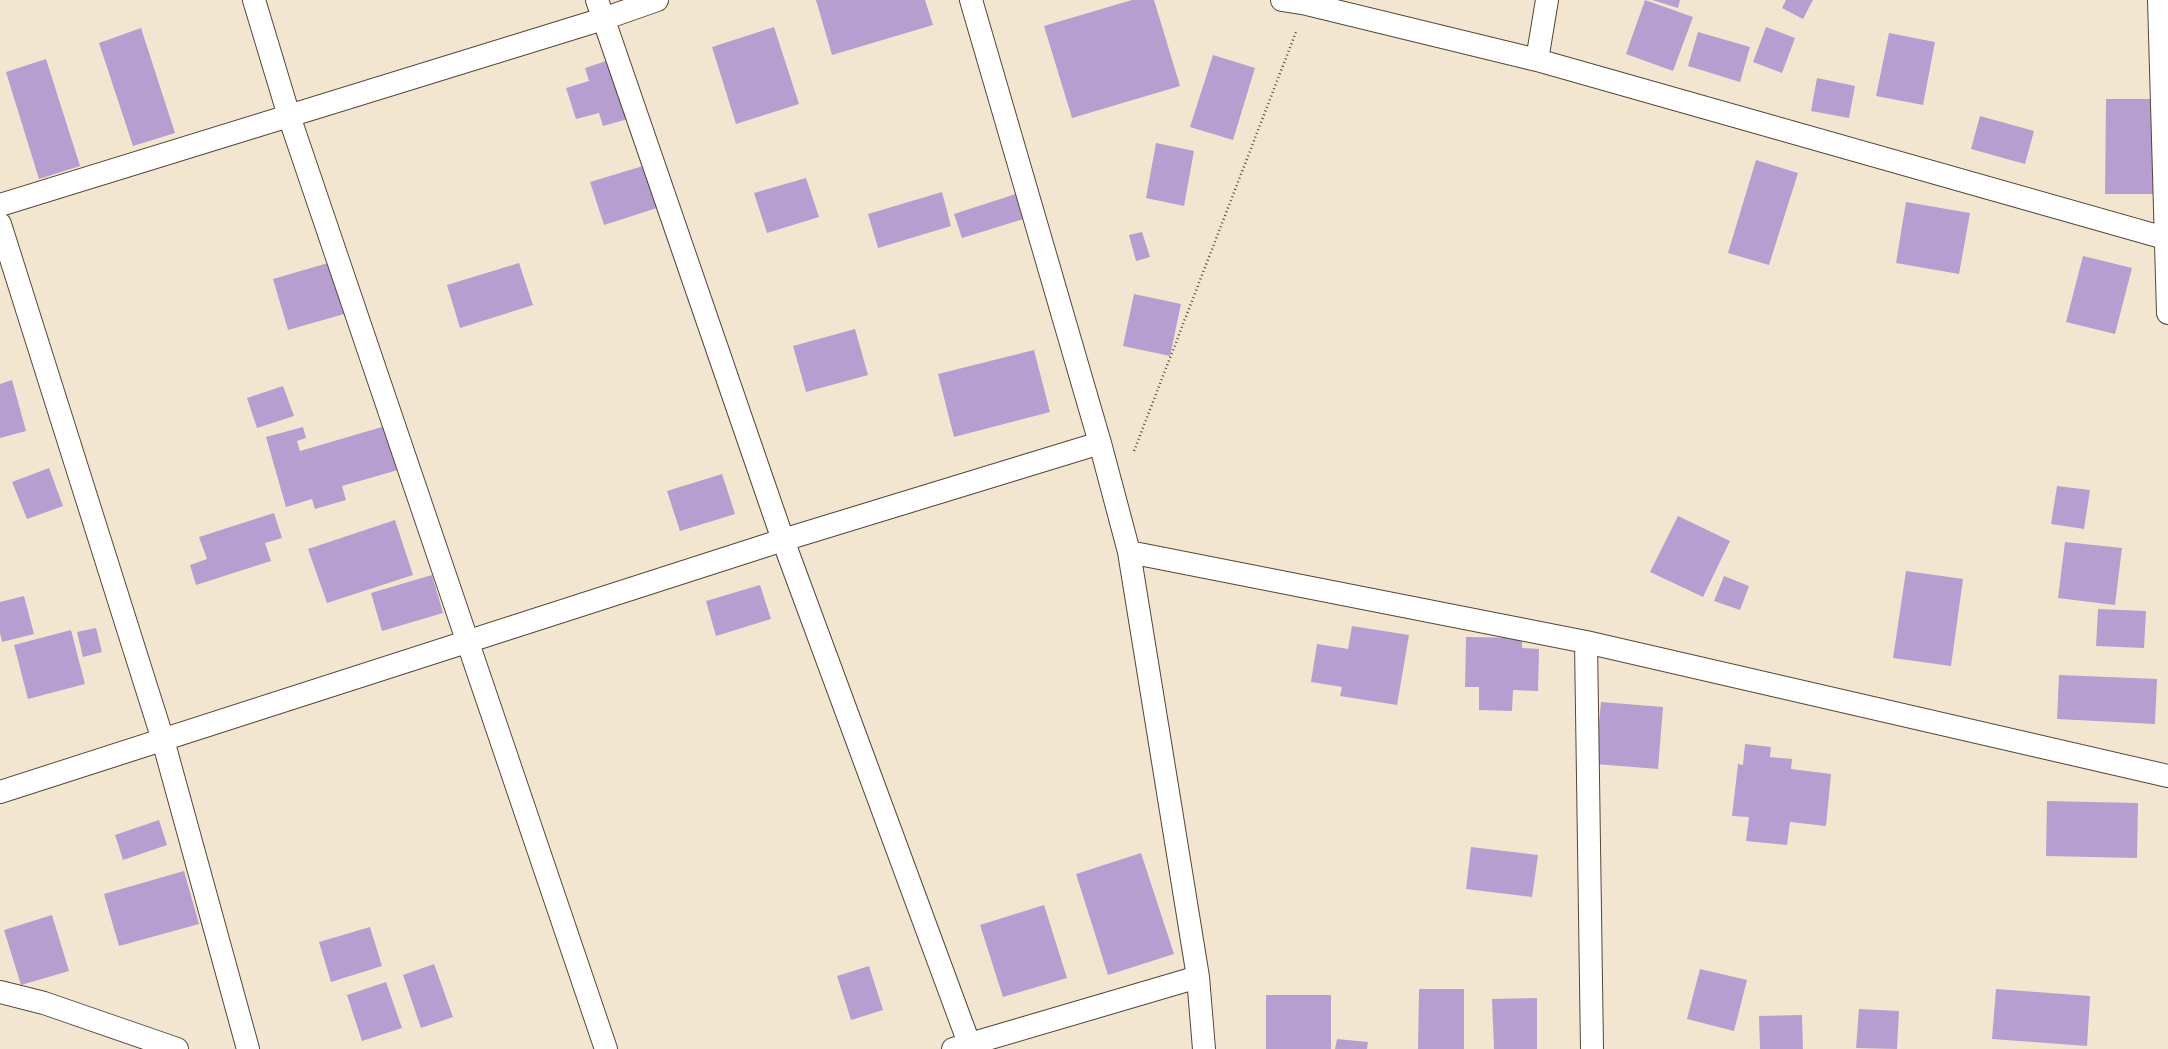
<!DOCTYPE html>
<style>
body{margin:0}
canvas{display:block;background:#f2e6d0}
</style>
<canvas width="2168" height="1049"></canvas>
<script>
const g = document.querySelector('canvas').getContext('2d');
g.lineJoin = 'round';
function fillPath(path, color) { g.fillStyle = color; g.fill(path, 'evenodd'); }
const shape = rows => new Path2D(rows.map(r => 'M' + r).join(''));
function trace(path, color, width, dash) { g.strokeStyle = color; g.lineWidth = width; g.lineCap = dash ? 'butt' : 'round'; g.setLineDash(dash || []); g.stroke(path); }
fillPath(shape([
 [816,0,925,0,933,25,832,55],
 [1132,0,1154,0,1180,86,1072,118,1044,26],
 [1645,0,1693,17,1673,71,1626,54],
 [1652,0,1680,0,1678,8],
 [1786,0,1813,0,1803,19,1782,8],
 [774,27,799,104,736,124,712,47],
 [1766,27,1795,38,1782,73,1753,62],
 [141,28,175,133,133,146,99,43],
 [1698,32,1750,47,1740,82,1688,66],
 [1889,33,1935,42,1923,105,1876,96],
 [1213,55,1255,68,1233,140,1190,127],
 [46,59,80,166,39,179,6,72],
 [609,60,628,119,603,126,599,113,576,119,566,88,589,81,585,68],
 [1817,78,1855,86,1849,118,1811,111],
 [2106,99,2168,99,2168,194,2105,194],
 [1980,116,2034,131,2025,164,1971,149],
 [1156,143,1194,151,1184,206,1146,198],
 [1756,160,1798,173,1769,265,1728,253],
 [643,166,657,208,604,225,590,182],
 [806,178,819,217,767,233,754,193],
 [942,192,951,226,878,248,868,214],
 [1022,192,1030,217,962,238,954,214],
 [1906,202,1970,213,1959,274,1896,263],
 [1142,232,1150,257,1136,261,1129,235],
 [2083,256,2132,268,2115,334,2066,322],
 [335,261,351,312,288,330,273,279],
 [519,263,533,305,460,328,447,285],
 [1134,294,1181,304,1170,356,1123,346],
 [855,329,868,375,806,392,793,346],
 [1034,350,1050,412,954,437,938,374],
 [12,380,26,431,0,438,0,384],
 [283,386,294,416,257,428,247,398],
 [399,422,412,466,342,486,346,500,315,509,312,499,286,507,266,437,303,427,306,438,297,441,300,451],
 [49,468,63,506,27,519,12,482],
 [722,474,735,514,680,531,667,491],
 [2057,486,2090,490,2084,529,2051,524],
 [274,513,282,538,265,543,271,561,196,585,190,565,207,559,199,537],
 [1678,516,1730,541,1703,597,1650,572],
 [395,520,413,575,327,603,308,549],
 [2065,542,2122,548,2115,605,2058,598],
 [1906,571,1963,579,1951,666,1893,658],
 [432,575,443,613,382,631,371,593],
 [1724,576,1749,586,1740,610,1714,601],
 [760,585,771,619,716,636,706,601],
 [24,596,34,634,2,642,0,633,0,602],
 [2098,609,2146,611,2144,648,2096,646],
 [1352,626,1409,635,1397,705,1340,696,1342,687,1311,682,1317,644,1348,649],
 [96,628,102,652,83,657,77,632],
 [71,630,85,684,28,699,14,645],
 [1466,637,1522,638,1522,648,1539,649,1538,691,1513,690,1512,711,1479,710,1479,687,1465,687],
 [2059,675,2157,679,2155,724,2057,719],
 [1601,702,1663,707,1658,769,1595,764],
 [1745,744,1771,747,1770,757,1792,759,1791,769,1831,774,1826,826,1790,822,1787,845,1746,841,1749,817,1732,816,1738,764,1743,765],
 [2047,801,2138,803,2137,858,2046,856],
 [159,820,167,845,123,860,115,835],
 [1471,847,1538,855,1532,897,1466,889],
 [1141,853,1174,954,1108,975,1076,874],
 [184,871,199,924,119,946,104,894],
 [1044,905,1067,978,1003,997,980,925],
 [52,915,69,971,21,985,4,930],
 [370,927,382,966,331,982,319,942],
 [434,964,453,1017,421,1028,403,975],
 [869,966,883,1010,851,1020,837,976],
 [1700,969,1747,980,1734,1031,1687,1019],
 [386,982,402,1028,362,1041,347,995],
 [1419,989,1464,989,1464,1049,1418,1049],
 [1996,989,2090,996,2087,1046,1992,1039],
 [1266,995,1331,995,1331,1049,1266,1049],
 [1537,998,1537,1049,1494,1049,1492,999],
 [1859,1009,1899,1011,1897,1049,1856,1048],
 [1802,1015,1803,1049,1760,1049,1759,1016],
 [1337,1039,1368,1042,1367,1049,1335,1049]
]), '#b79ed0');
const minor = shape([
 [254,0,289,116,606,1049],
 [597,0,783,540,970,1046],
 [971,0,1100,443,1129,552,1198,977,1204,1049],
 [1282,0,1307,4,1537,60,2168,239],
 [2159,0,2168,313],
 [1537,60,1547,0],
 [0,205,603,19,657,0],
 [0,224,163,740,248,1049],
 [1129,552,1586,642,2168,776],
 [1586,642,1592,1049],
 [0,792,783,540,1100,443],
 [0,992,44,1003,177,1049],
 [953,1049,1198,977]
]);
trace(minor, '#564639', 24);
trace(shape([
 [1134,451,1296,32]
]), '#564639', 2.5, [1, 3]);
trace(minor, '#fff', 22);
</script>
